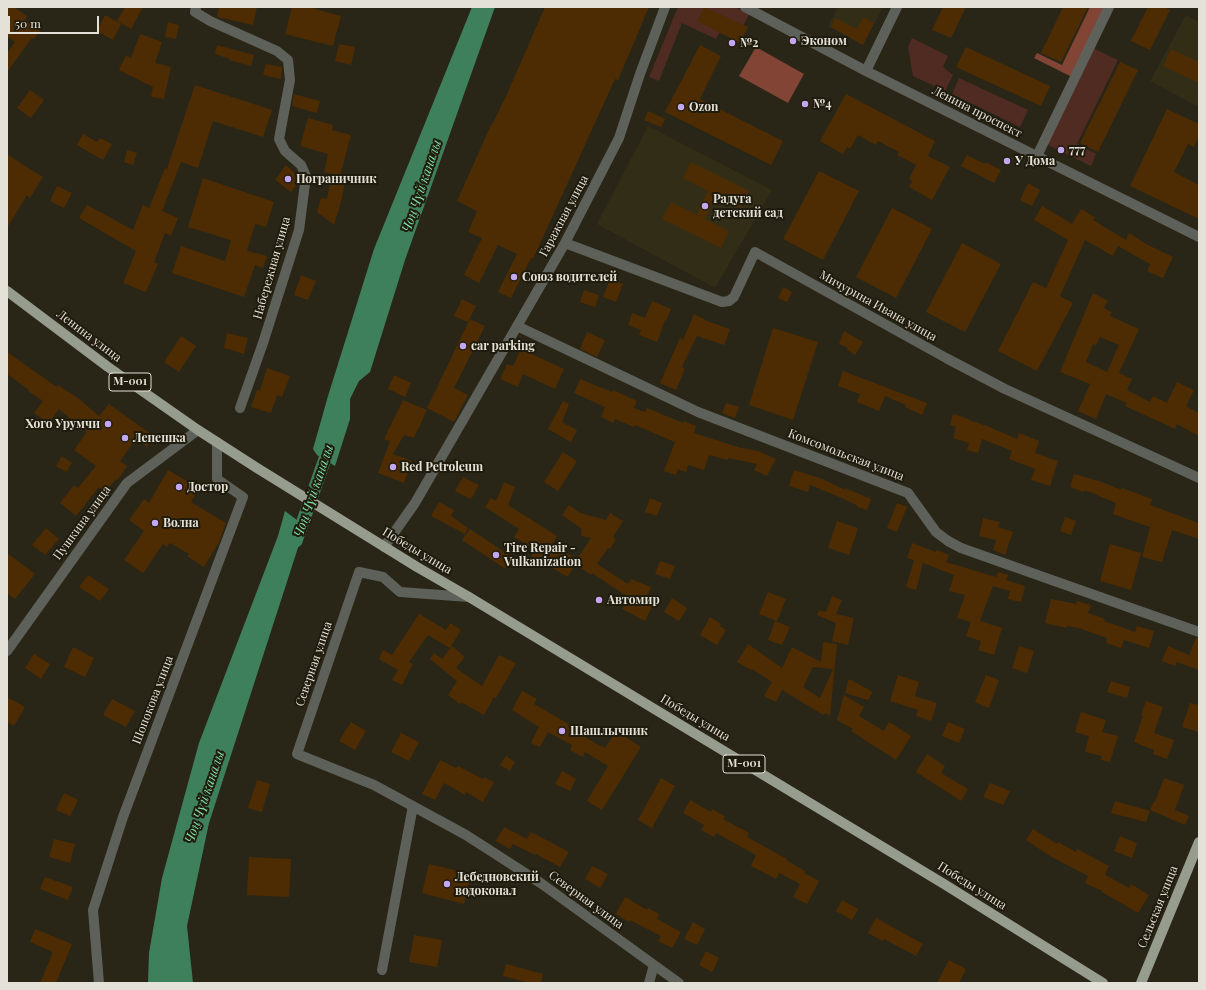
<!DOCTYPE html>
<meta charset="utf-8">
<style>
body{margin:0}
#map{position:relative;width:1206px;height:990px;overflow:hidden;background:#292617;font-family:"Playfair Display",serif}
canvas{display:block}
.frame{position:absolute;inset:0;border:8px solid #e4e1d8;pointer-events:none}
.scale{position:absolute;left:8px;top:16px;width:91px;height:18px;box-sizing:border-box;border:2px solid #e4e1d8;border-top:0;padding-left:5px;font-size:12px;line-height:14px;white-space:nowrap;color:#e4e1d8;-webkit-text-stroke:3px #201c0d;paint-order:stroke}
</style>
<div id="map">
<canvas width="1206" height="990"></canvas>
<div class="frame"></div>
<div class="scale">50 m</div>
</div>
<script>
const g = document.querySelector('canvas').getContext('2d');
g.lineJoin = 'round';
function fillPath(path, color) { g.fillStyle = color; g.fill(path, 'evenodd'); }
const shape = rows => new Path2D(rows.map(r => 'M' + r).join(''));
function trace(path, color, width, dash) { g.strokeStyle = color; g.lineWidth = width; g.lineCap = dash ? 'butt' : 'round'; g.setLineDash(dash || []); g.stroke(path); }
function label(font, color, halo, rows, align = 'center') {
  g.font = font + ' "Playfair Display",serif'; g.lineWidth = 4; g.setLineDash([]); g.textBaseline = 'middle'; g.strokeStyle = halo; g.fillStyle = color; for (const [text, x, y, turn = 0] of rows) {
    g.save(); g.translate(x, y); g.rotate((+turn || 0) * Math.PI / 180); g.textAlign = isNaN(turn) ? turn : align; if (halo) g.strokeText(text, 0, 0); g.fillText(text, 0, 0); g.restore();
  }
}
fillPath(shape([
 [838,7,883,7,863,45,828,26],
 [1186,15,1199,22,1199,107,1150,81],
 [648,126,772,190,715,288,597,224]
]), '#322d17');
fillPath(shape([
 [678,7,735,7,749,14,740,33,723,26,716,39,682,23,659,81,649,77],
 [912,38,948,56,943,67,953,75,945,91,913,76,908,47],
 [1093,48,1118,60,1077,144,1096,154,1091,166,1046,144],
 [959,78,1028,110,1020,127,952,94]
]), '#4f2b22');
fillPath(shape([
 [1090,7,1105,7,1072,77,1034,58,1037,53,1062,65],
 [756,47,804,74,788,103,739,76]
]), '#814435');
fillPath(shape([
 [472,7,495,7,405,260,370,372,359,381,350,399,350,419,335,466,317,455,313,449,328,396,374,249],
 [285,511,305,526,209,823,187,926,193,983,148,983,149,953,162,878,199,743,278,536]
]), '#3f805c');
trace(shape([
 [296,541,331,442]
]), '#3f805c', 13);
fillPath(shape([
 [7,7,14,7,27,16,25,20,40,31,34,39,32,38,7,72,7,53,15,42,7,36],
 [125,7,143,7,131,29,117,21],
 [219,7,257,7,253,25,217,17],
 [292,7,308,7,341,16,333,46,285,34],
 [545,7,649,7,618,80,615,79,533,259,531,258,511,298,498,292,517,254,498,245,479,283,464,275,482,238,468,232,477,211,457,201,492,123,493,123,507,94],
 [704,7,748,27,740,43,697,21],
 [943,7,966,7,951,38,932,30],
 [1063,7,1088,7,1061,62,1041,53],
 [1148,7,1164,7,1170,10,1150,50,1131,41],
 [105,15,121,24,113,40,97,31],
 [863,17,874,23,863,45,831,27,835,18,857,29],
 [168,22,179,25,176,39,165,37],
 [140,34,162,42,155,63,171,67,164,99,151,97,153,87,119,70,126,55,131,58],
 [339,44,355,47,351,65,335,61],
 [217,45,254,55,251,66,229,60,230,59,215,54],
 [700,45,721,56,700,99,783,141,771,165,665,112],
 [966,47,1050,86,1041,106,956,67],
 [1171,49,1199,62,1199,83,1163,66],
 [1120,62,1138,70,1098,152,1080,143],
 [266,64,282,67,281,79,263,75],
 [195,85,272,110,263,137,213,121,198,168,181,162,162,211,178,218,171,236,165,233,154,262,158,264,146,292,123,283,136,251,79,218,87,205,133,230,143,205,149,208,165,168,167,169],
 [30,90,44,100,31,118,17,108],
 [294,94,320,101,317,113,292,106],
 [846,94,935,141,928,156,950,167,932,200,909,187,912,181,909,179,916,165,897,155,899,152,878,141,876,145,858,135,850,149,847,147,843,154,820,141],
 [1167,109,1199,124,1199,136,1194,147,1188,144,1174,172,1199,185,1199,219,1130,186],
 [648,111,665,119,661,127,644,120],
 [308,118,333,125,332,130,351,135,340,176,324,172,328,154,300,146],
 [83,134,97,142,100,138,112,144,103,160,77,145],
 [127,150,137,153,133,165,124,162],
 [7,154,25,166,43,177,30,198,27,195,7,228],
 [967,155,985,164,986,162,1001,170,994,183,961,166],
 [691,162,749,191,741,208,716,196,705,219,697,214,708,191,683,178],
 [286,165,299,177,299,182,291,192,275,180],
 [819,171,859,191,823,260,783,239],
 [203,178,274,202,266,227,255,224,247,251,267,256,263,268,255,265,244,297,172,273,181,246,225,261,231,240,188,227],
 [331,180,345,182,342,198,334,225,317,212,321,198,327,199],
 [1028,183,1040,190,1032,206,1020,200],
 [57,186,72,193,64,208,50,201],
 [671,202,729,231,721,248,662,219],
 [1042,206,1072,224,1081,209,1095,217,1093,220,1126,240,1129,233,1146,244,1173,257,1163,278,1147,271,1150,264,1118,246,1113,256,1085,240,1060,296,1073,303,1037,371,998,351,1033,282,1046,288,1068,240,1034,220],
 [892,208,932,229,896,298,856,277],
 [962,243,1001,264,965,332,926,312],
 [301,275,316,281,308,300,294,295],
 [610,279,623,284,616,302,603,297],
 [783,287,792,292,787,302,778,298],
 [584,290,599,295,595,307,580,302],
 [1093,293,1108,301,1104,308,1112,312,1110,316,1139,329,1119,373,1132,379,1127,390,1150,402,1153,396,1167,403,1177,382,1194,390,1186,406,1199,413,1199,436,1177,424,1175,429,1125,406,1127,403,1106,394,1096,419,1078,411,1090,384,1060,372],
 [1100,337,1119,345,1107,372,1086,362,1093,344,1096,345],
 [462,299,476,306,468,322,454,316],
 [652,301,671,309,666,321,665,320,657,342,639,335,641,330,628,325,632,313,645,318],
 [694,314,704,319,704,320,730,329,724,345,697,336,682,367,685,369,676,390,660,383,680,338,683,340],
 [470,319,485,326,454,388,468,395,454,422,427,408],
 [773,328,818,342,793,420,749,405],
 [844,331,863,342,855,355,847,350,848,348,839,344],
 [587,332,605,340,597,357,580,349],
 [227,333,248,338,244,354,224,348],
 [181,336,196,346,179,372,164,362],
 [523,345,534,350,532,354,564,369,555,389,523,374,518,387,500,379,507,364,513,366],
 [7,352,57,387,58,385,78,398,99,416,109,404,155,437,147,447,136,439,120,461,127,466,118,480,116,479,105,492,99,487,76,516,60,503,74,485,78,488,96,466,74,450,87,432,59,409,49,423,34,413,43,401,28,391,29,390,7,374],
 [267,368,290,376,282,397,277,395,271,413,251,407,257,390,260,391],
 [843,371,927,403,922,415,905,407,906,405,885,396,879,411,857,402,860,394,838,386],
 [394,375,411,383,405,397,388,389],
 [580,379,612,392,613,390,637,401,634,408,645,412,647,408,683,423,684,421,696,426,694,433,741,448,758,451,776,459,767,476,754,470,757,464,728,458,728,460,709,455,704,470,688,465,686,472,678,469,676,475,664,471,675,442,635,425,634,427,615,419,613,423,601,417,605,407,574,393],
 [403,400,427,410,414,438,404,435,393,454,412,461,404,483,378,473,390,441,384,439],
 [563,401,569,404,562,422,577,430,571,442,548,429],
 [726,403,739,407,735,418,722,413],
 [953,414,969,419,969,420,987,426,1017,439,1019,433,1039,441,1035,453,1058,461,1050,486,1031,480,1035,469,1009,459,1012,451,982,439,978,453,967,450,969,443,953,438,956,427,950,425],
 [563,452,577,461,558,491,544,482],
 [62,456,72,463,66,472,56,466],
 [168,470,199,488,191,502,226,523,219,542,204,567,187,556,189,554,170,543,167,547,163,544,143,573,124,560,144,531,129,520,144,499,149,503],
 [794,470,823,479,845,490,845,488,871,499,867,510,857,507,858,506,842,498,810,485,808,492,789,486],
 [1074,474,1102,482,1121,490,1122,488,1152,499,1150,505,1199,523,1199,539,1172,530,1162,562,1142,557,1150,527,1113,514,1116,503,1085,490,1084,492,1070,487],
 [463,477,479,485,472,498,468,498,455,491],
 [504,482,515,487,508,505,557,536,552,545,577,559,591,538,581,536,582,529,562,515,569,505,580,513,606,520,610,513,623,521,613,537,616,539,610,549,608,548,597,564,628,584,631,579,651,587,645,601,653,605,645,621,622,609,628,597,592,573,591,575,575,564,568,577,531,556,535,549,514,537,519,529,485,507,491,498,496,501],
 [650,498,662,503,657,516,645,512],
 [439,502,454,510,451,516,468,528,465,534,431,516],
 [897,503,907,507,897,532,887,528],
 [1065,517,1076,521,1071,535,1060,531],
 [983,518,1000,522,998,527,1013,532,1005,555,993,550,996,540,979,536],
 [837,521,858,528,849,555,828,548],
 [46,528,59,539,45,555,32,545],
 [470,529,513,558,506,569,462,540],
 [912,543,936,552,937,550,949,555,946,562,996,577,998,572,1008,575,1006,580,1025,586,1021,602,1008,599,1010,591,993,586,980,621,1002,628,994,655,978,650,981,641,966,636,971,622,957,618,965,595,949,591,954,575,923,563,916,590,906,587,914,560,907,558],
 [1110,544,1141,553,1131,590,1100,581],
 [7,553,35,574,15,599,7,593],
 [660,561,675,566,670,579,655,574],
 [88,575,109,589,100,601,79,587],
 [768,592,786,599,777,621,759,614],
 [832,596,842,600,836,614,854,618,848,645,832,641,836,623,817,615,819,610,826,612],
 [672,598,687,608,679,621,664,612],
 [1051,599,1076,604,1077,601,1091,605,1088,613,1105,619,1104,621,1135,632,1137,626,1154,631,1149,648,1124,640,1121,648,1106,643,1107,638,1079,628,1067,626,1067,628,1045,623],
 [419,614,446,630,450,623,461,630,450,648,428,635,409,662,413,664,402,685,392,680,398,670,379,659,383,650,392,655],
 [710,617,721,624,720,626,726,630,717,645,700,635],
 [775,621,790,627,782,645,768,640],
 [1196,638,1199,638,1199,670,1177,662,1175,666,1162,661,1168,646,1189,655],
 [823,642,837,644,830,716,825,713,823,715,782,690,776,702,764,696,772,682,752,669,751,670,737,662,748,644,782,668,792,647,821,662],
 [813,667,833,669,820,698,803,687],
 [452,646,465,657,456,668,482,686,499,655,516,663,496,698,494,697,484,715,461,702,460,704,448,695,457,681,430,659,434,653,442,659],
 [1019,646,1034,651,1027,673,1012,668],
 [73,647,94,658,85,677,64,667],
 [34,654,50,664,41,679,25,668],
 [898,675,919,682,915,696,937,703,931,721,916,716,918,710,890,701],
 [986,675,999,680,989,708,975,702],
 [849,679,873,692,868,700,845,693],
 [1111,681,1130,687,1127,698,1107,692],
 [522,691,537,699,534,704,579,730,577,733,605,748,616,731,641,747,602,810,587,801,608,766,585,752,583,757,570,750,572,745,548,732,540,747,531,743,539,727,512,710],
 [844,695,864,707,859,716,884,731,889,722,911,736,896,760,851,731,853,729,837,720],
 [7,697,25,707,14,726,7,722],
 [112,699,135,711,126,727,103,715],
 [1146,701,1163,707,1154,733,1174,740,1167,759,1153,754,1154,750,1134,742,1143,716,1141,715],
 [1190,703,1199,705,1199,732,1182,727],
 [1081,712,1106,720,1102,732,1118,736,1110,762,1101,760,1102,756,1085,752,1089,736,1075,732],
 [351,722,366,731,355,750,339,741],
 [948,722,965,729,959,743,942,736],
 [401,733,419,742,409,761,391,752],
 [927,754,945,766,941,773,968,789,961,801,916,772],
 [506,756,515,762,510,771,500,765],
 [440,760,456,768,458,766,483,779,484,777,494,782,483,802,466,792,465,795,444,783,435,800,422,794],
 [562,771,576,779,570,791,555,784],
 [661,778,675,786,652,828,638,820],
 [1164,778,1184,785,1175,810,1189,816,1185,825,1150,810,1154,801,1155,802],
 [257,780,270,784,262,812,248,808],
 [990,783,1010,791,1003,805,983,797],
 [64,793,78,800,70,816,56,810],
 [690,800,711,812,712,809,725,816,723,819,749,833,747,837,787,859,786,860,805,871,804,873,819,881,807,904,793,897,800,884,779,873,776,879,751,866,756,855,716,833,714,837,701,830,704,825,683,813],
 [1115,801,1150,811,1146,822,1111,813],
 [504,827,527,839,531,832,569,852,560,867,536,854,535,855,513,844,510,849,496,841],
 [1033,829,1057,844,1058,842,1076,852,1077,849,1109,866,1105,875,1129,888,1131,884,1149,895,1138,913,1102,892,1102,891,1085,883,1088,876,1050,856,1026,840],
 [1120,836,1137,843,1132,858,1114,851],
 [54,839,75,844,70,863,49,857],
 [249,857,291,859,289,897,247,895],
 [429,864,471,874,464,904,422,893],
 [592,866,608,874,600,888,585,879],
 [45,877,73,887,68,900,40,889],
 [625,897,647,910,648,908,659,914,657,919,681,932,672,948,658,941,661,936,630,920,629,922,616,914],
 [842,900,858,909,852,920,836,911],
 [876,918,923,944,916,956,884,939,883,941,868,933],
 [693,922,705,929,697,945,684,939],
 [35,929,72,944,56,983,40,983,53,952,30,942],
 [414,935,442,940,437,967,409,962],
 [706,951,719,958,712,972,699,965],
 [949,960,966,969,959,983,937,983],
 [506,964,543,974,541,983,530,983,503,976]
]), '#4d2c03');
trace(shape([
 [196,7,195,12,210,21,277,51,288,60,290,80,279,139,285,151,301,165,306,176,299,230,263,343,240,408],
 [745,7,866,71,1199,237],
 [866,71,897,7],
 [1037,156,1109,7],
 [565,243,722,302,729,301,734,297,755,252,946,358,1005,389,1199,478],
 [517,326,698,412,908,493,936,532,948,541,961,548,1199,632],
 [384,547,415,503,565,243,619,138,640,74,665,7],
 [469,597,400,592,383,577,359,572,297,754,374,785,466,835,542,884,679,983],
 [7,651,127,483,198,430],
 [382,970,413,806],
 [99,983,93,910,123,817,243,497,217,479,217,442],
 [649,983,654,965]
]), '#5e615a', 10);
trace(shape([
 [7,291,108,367,198,430,257,468,417,567,469,597,944,884,1103,983],
 [1141,983,1199,842]
]), '#969c8e', 10);
for (const [x, y, r, color] of [
 [793,41,4,"#c4a7f1"],
 [732,43,4,"#c4a7f1"],
 [805,104,4,"#c4a7f1"],
 [681,107,4,"#c4a7f1"],
 [1061,150,4,"#c4a7f1"],
 [1007,161,4,"#c4a7f1"],
 [288,179,4,"#c4a7f1"],
 [705,206,4,"#c4a7f1"],
 [514,277,4,"#c4a7f1"],
 [463,346,4,"#c4a7f1"],
 [108,424,4,"#c4a7f1"],
 [125,438,4,"#c4a7f1"],
 [393,467,4,"#c4a7f1"],
 [179,487,4,"#c4a7f1"],
 [155,523,4,"#c4a7f1"],
 [496,555,4,"#c4a7f1"],
 [599,600,4,"#c4a7f1"],
 [562,731,4,"#c4a7f1"],
 [447,884,4,"#c4a7f1"]
]) { const dot = new Path2D(); dot.arc(x, y, r, 0, 2 * Math.PI); g.fillStyle = color; g.fill(dot); trace(dot, '#201c0d', 1.5); }
for (const [x, y, w] of [
 [130,382,42],
 [744,764,42]
]) { const box = new Path2D(); box.roundRect(x - w / 2, y - 9, w, 18, 3); g.fillStyle = '#201c0d'; g.fill(box); trace(box, '#e4e1d8', 1); }
label('bold 11px', '#e4e1d8', null, [
 ["М-001",130,382],
 ["М-001",744,764]
]);
label('bold 12px', '#e4e1d8', '#201c0d', [
 ["Эконом",801,41],
 ["№2",740,43],
 ["№4",813,104],
 ["Ozon",689,107],
 ["777",1069,150],
 ["У Дома",1015,161],
 ["Пограничник",296,179],
 ["Радуга",713,199],
 ["детский сад",713,213],
 ["Союз водителей",522,277],
 ["car parking",471,346],
 ["Хого Урумчи",100,424,"right"],
 ["Лепешка",133,438],
 ["Red Petroleum",401,467],
 ["Достор",187,487],
 ["Волна",163,523],
 ["Tire Repair -",504,548],
 ["Vulkanization",504,562],
 ["Автомир",607,600],
 ["Шашлычник",570,731],
 ["Лебедновский",455,877],
 ["водоконал",455,891]
], 'left');
label('12px', '#e4e1d8', '#201c0d', [
 ["Ленина проспект",977,112,27],
 ["Гаражная улица",564,216,-62],
 ["Набережная улица",272,268,-74],
 ["Мичурина Ивана улица",878,306,29],
 ["Ленина улица",89,336,37],
 ["Комсомольская улица",846,455,21],
 ["Пушкина улица",82,523,-54],
 ["Победы улица",417,551,31],
 ["Северная улица",314,664,-71],
 ["Шопокова улица",153,700,-69],
 ["Победы улица",695,718,31],
 ["Победы улица",972,886,32],
 ["Северная улица",586,900,36],
 ["Сельская улица",1158,907,-68]
]);
label('italic 13px', '#81dfaa', '#201c0d', [
 ["Чоң Чүй каналы",422,186,-71],
 ["Чоң Чүй каналы",314,491,-71],
 ["Чоң Чүй каналы",205,797,-71]
]);
</script>
